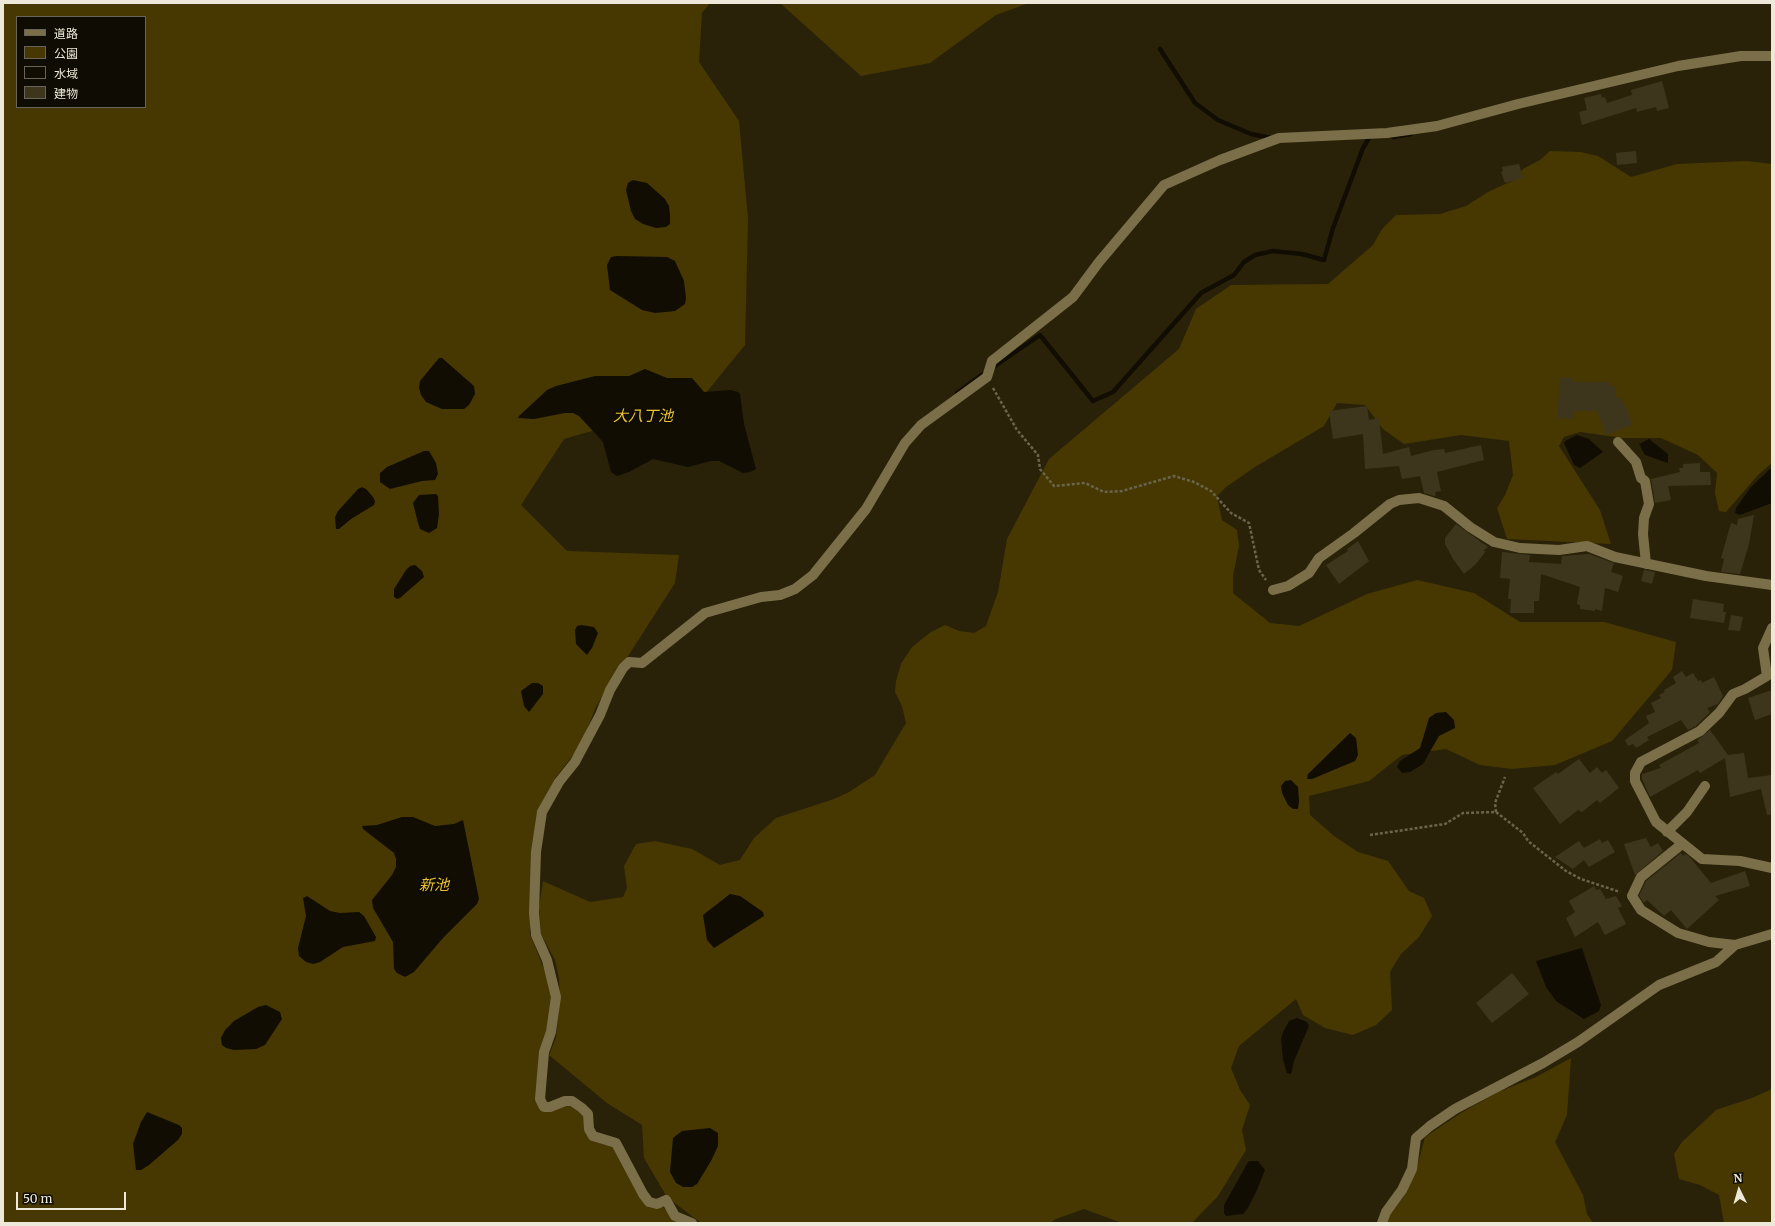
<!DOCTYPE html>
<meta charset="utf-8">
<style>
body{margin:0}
#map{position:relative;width:1775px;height:1226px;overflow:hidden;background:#2a2208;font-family:Merriweather,"Noto Sans JP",serif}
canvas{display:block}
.frame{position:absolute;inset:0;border:4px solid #ede8d9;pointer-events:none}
.legend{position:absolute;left:16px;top:16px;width:130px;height:92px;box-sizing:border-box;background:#0f0c03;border:1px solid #686459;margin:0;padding:5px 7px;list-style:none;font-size:12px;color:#ede8d9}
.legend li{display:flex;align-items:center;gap:8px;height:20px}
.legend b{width:20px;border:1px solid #686459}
.north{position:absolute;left:1719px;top:1170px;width:40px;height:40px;-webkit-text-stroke:3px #0f0c03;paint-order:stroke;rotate:355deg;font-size:11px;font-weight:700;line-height:16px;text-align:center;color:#ede8d9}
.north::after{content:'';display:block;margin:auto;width:14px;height:18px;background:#ede8d9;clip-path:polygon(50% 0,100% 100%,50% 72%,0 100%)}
.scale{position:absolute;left:16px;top:1192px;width:110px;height:18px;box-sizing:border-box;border:2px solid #ede8d9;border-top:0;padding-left:5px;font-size:12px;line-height:14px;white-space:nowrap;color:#ede8d9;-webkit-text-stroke:3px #0f0c03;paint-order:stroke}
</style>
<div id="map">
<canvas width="1775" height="1226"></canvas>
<div class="frame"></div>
<ul class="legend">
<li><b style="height:5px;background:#7b6f4a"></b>道路</li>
<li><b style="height:11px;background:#473802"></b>公園</li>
<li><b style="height:11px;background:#110d02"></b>水域</li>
<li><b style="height:11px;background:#3e361c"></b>建物</li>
</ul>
<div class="north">N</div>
<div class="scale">50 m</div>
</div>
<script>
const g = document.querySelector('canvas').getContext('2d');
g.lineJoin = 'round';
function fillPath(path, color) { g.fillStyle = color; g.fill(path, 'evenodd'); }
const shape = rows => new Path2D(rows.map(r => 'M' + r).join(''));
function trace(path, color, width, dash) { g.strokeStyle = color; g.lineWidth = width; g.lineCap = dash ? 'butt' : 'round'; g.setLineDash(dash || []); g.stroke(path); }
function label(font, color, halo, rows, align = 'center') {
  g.font = font + ' Merriweather,"Noto Sans JP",serif'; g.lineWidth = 4; g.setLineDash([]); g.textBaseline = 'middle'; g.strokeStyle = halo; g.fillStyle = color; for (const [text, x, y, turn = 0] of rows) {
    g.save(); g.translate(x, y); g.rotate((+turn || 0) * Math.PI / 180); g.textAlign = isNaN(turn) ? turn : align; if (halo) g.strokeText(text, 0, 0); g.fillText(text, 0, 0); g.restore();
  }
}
fillPath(shape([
 [3,3,710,3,702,13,699,62,739,121,748,219,745,345,701,399,564,439,521,505,567,551,679,555,675,583,628,656,619,667,595,709,581,745,556,777,542,803,530,915,530,934,549,982,553,999,537,1101,575,1104,583,1112,591,1137,602,1144,614,1146,639,1194,662,1206,673,1218,683,1223,3,1223],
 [17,17,145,17,145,107,17,107],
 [780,3,1029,3,996,15,930,63,861,76],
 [1550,151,1580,152,1598,156,1631,177,1677,164,1747,161,1772,164,1772,463,1758,475,1726,512,1719,511,1715,493,1717,473,1698,455,1661,438,1623,438,1580,432,1564,437,1559,446,1600,510,1611,544,1507,539,1497,508,1505,495,1513,475,1509,441,1461,435,1404,444,1383,429,1365,405,1337,403,1324,426,1255,467,1226,487,1217,496,1222,520,1237,530,1239,546,1233,576,1233,593,1270,623,1299,626,1367,594,1417,580,1474,593,1520,622,1604,622,1676,642,1672,670,1612,741,1555,765,1512,769,1480,765,1446,749,1402,755,1369,781,1309,796,1310,815,1334,836,1358,852,1388,861,1409,891,1424,898,1432,916,1419,937,1401,954,1390,972,1392,1010,1376,1025,1353,1035,1325,1028,1303,1015,1296,999,1239,1046,1231,1068,1240,1090,1250,1105,1242,1130,1246,1150,1218,1196,1192,1223,1122,1223,1084,1209,1056,1219,1050,1223,701,1223,667,1197,644,1158,642,1125,607,1103,549,1055,556,1038,560,1001,559,978,555,960,541,934,539,907,543,881,590,902,623,897,627,888,624,866,636,844,655,841,692,849,720,865,740,860,754,838,776,818,834,799,849,792,875,775,906,723,902,706,895,692,896,681,901,664,912,647,931,632,945,625,959,631,974,633,986,626,998,592,1007,539,1049,459,1179,349,1196,309,1231,285,1328,284,1373,245,1382,229,1396,215,1440,214,1466,206,1488,192,1514,180,1523,169,1540,160],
 [1571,1058,1567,1115,1555,1142,1583,1195,1587,1214,1593,1223,1387,1223,1390,1214,1403,1198,1416,1171,1425,1137,1461,1113,1498,1092,1536,1077],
 [1772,1089,1772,1223,1724,1223,1719,1195,1700,1185,1679,1179,1674,1154,1682,1142,1716,1110,1752,1098]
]), '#473802');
fillPath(shape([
 [633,180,647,183,665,199,669,206,670,215,670,224,666,227,656,228,643,224,635,219,631,211,626,190,628,183],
 [617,256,667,257,675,261,684,281,686,298,685,304,675,311,655,313,642,310,610,290,607,265,611,257],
 [439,358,442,358,474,386,475,394,469,405,464,409,442,409,426,402,421,395,419,388,420,381],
 [645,369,667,378,692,378,704,392,730,390,738,392,740,394,744,424,756,469,750,472,743,473,719,461,711,461,688,467,653,459,629,472,617,476,611,472,603,442,579,416,573,413,565,413,534,419,518,418,519,416,547,390,556,386,595,376,629,376],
 [1577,435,1589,439,1603,452,1580,468,1574,465,1564,443,1565,441],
 [1649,439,1668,454,1668,463,1645,455,1639,444],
 [424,451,429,451,436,463,438,474,435,480,422,481,390,489,380,482,380,473,387,467],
 [1770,469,1772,469,1772,503,1740,515,1735,513,1736,508,1751,487],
 [362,487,366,489,373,497,375,501,374,505,351,519,339,529,336,529,335,517,338,511,358,489],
 [436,494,438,496,439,514,437,528,429,533,420,529,418,523,413,503,419,495],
 [415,565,422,571,424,577,400,598,397,599,394,597,394,589,406,570,410,566],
 [581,625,594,627,598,633,592,648,587,655,576,644,575,630,577,626],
 [532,683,538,683,543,686,543,694,529,712,524,706,521,691],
 [1446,712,1454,720,1455,728,1439,736,1423,764,1410,772,1402,773,1397,767,1400,761,1420,748,1429,718,1436,713],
 [1350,733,1356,738,1358,755,1355,761,1312,779,1307,779,1308,774],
 [1291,780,1298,787,1299,801,1298,809,1293,809,1288,805,1282,793,1281,786,1285,781],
 [402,817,413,817,435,826,454,824,463,820,479,899,477,904,443,938,414,972,405,977,397,973,394,969,393,942,373,908,372,900,392,875,396,867,396,859,394,853,363,829,362,826,377,825],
 [730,894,740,896,753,905,763,912,764,916,714,948,707,940,703,915],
 [307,896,330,911,340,913,359,912,364,916,376,937,375,941,343,947,320,962,313,964,306,962,299,956,298,948,306,916,303,898],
 [1582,948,1601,1005,1599,1011,1584,1019,1556,1001,1546,987,1536,961],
 [266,1005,280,1012,282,1019,265,1045,256,1049,234,1050,226,1048,222,1045,221,1038,225,1030,234,1021,258,1007],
 [1297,1018,1307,1022,1309,1026,1294,1061,1291,1074,1287,1073,1283,1060,1281,1039,1283,1032,1289,1021],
 [147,1112,179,1125,182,1128,182,1134,178,1140,149,1165,141,1170,136,1170,133,1144,141,1122],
 [710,1128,718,1133,718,1146,711,1161,697,1184,692,1187,683,1187,676,1183,670,1172,673,1138,682,1131],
 [1250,1161,1258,1161,1265,1170,1257,1190,1248,1208,1243,1214,1226,1216,1224,1213,1224,1205,1248,1162]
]), '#110d02');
trace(shape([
 [1160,49,1195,103,1218,120,1251,134,1272,138],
 [1393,137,1411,134],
 [992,368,1040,335,1093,401,1113,392,1201,293,1234,275,1244,262,1255,255,1273,251,1302,254,1324,260,1333,228,1363,148,1369,138],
 [957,393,983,374]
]), '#110d02', 4.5);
fillPath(shape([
 [1662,81,1669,108,1657,111,1656,107,1637,112,1636,108,1582,125,1579,112,1587,110,1584,98,1601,94,1602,98,1605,97,1607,103,1632,95,1631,90],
 [1636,151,1637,163,1617,165,1616,153],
 [1519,164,1523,178,1505,183,1501,172,1503,171,1502,167],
 [1560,378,1573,378,1573,382,1610,382,1610,386,1616,386,1616,398,1620,397,1624,406,1626,406,1632,425,1606,435,1597,411,1574,411,1574,419,1557,418],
 [1367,406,1369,420,1379,418,1383,454,1409,447,1411,456,1434,450,1444,449,1445,453,1481,445,1484,460,1437,472,1441,491,1435,492,1436,495,1434,496,1424,493,1420,476,1402,479,1399,466,1365,469,1363,434,1333,439,1329,411],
 [1700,463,1700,472,1710,472,1711,485,1668,486,1671,500,1655,503,1651,479,1680,472,1679,468,1683,468,1683,464],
 [1754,515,1749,544,1740,574,1721,572,1724,559,1721,558,1731,523,1737,525,1738,519],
 [1456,524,1488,547,1483,551,1486,551,1476,564,1464,574,1453,559,1445,544,1445,538],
 [1358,541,1369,561,1339,584,1326,565,1348,551,1347,549],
 [1502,552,1530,555,1529,562,1561,564,1562,556,1589,554,1614,563,1611,572,1623,576,1618,592,1605,588,1602,611,1595,609,1595,611,1580,609,1580,605,1577,604,1580,587,1541,574,1539,601,1534,601,1534,613,1510,613,1511,599,1508,599,1510,579,1500,578],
 [1644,570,1655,572,1652,584,1641,581],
 [1693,599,1724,604,1723,612,1726,612,1724,623,1690,618],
 [1731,615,1743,617,1740,631,1728,630],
 [1682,671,1686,677,1693,673,1698,681,1701,680,1702,683,1714,677,1723,696,1718,704,1707,708,1710,712,1696,726,1688,730,1681,720,1647,737,1649,740,1636,748,1633,744,1628,746,1625,740,1649,723,1646,716,1655,712,1651,703,1661,698,1659,695,1665,692,1664,690,1676,683,1673,677],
 [1772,690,1772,714,1755,720,1748,698],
 [1710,730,1728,755,1744,753,1748,778,1772,775,1772,814,1767,815,1761,789,1730,797,1725,758,1700,773,1698,770,1650,797,1642,779,1642,774,1661,768,1659,765,1699,743,1697,740],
 [1579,759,1590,773,1597,767,1602,773,1606,770,1619,788,1600,803,1597,800,1582,812,1578,810,1560,824,1533,788,1556,772,1558,774],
 [1646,838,1651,847,1658,843,1663,851,1635,875,1624,844],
 [1600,839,1602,843,1608,840,1615,852,1589,867,1584,860,1573,869,1555,857,1579,841,1584,848],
 [1681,853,1683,856,1685,854,1689,856,1711,883,1745,871,1750,886,1715,896,1719,900,1687,929,1671,910,1664,916,1647,900,1644,903,1639,896,1646,881],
 [1594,886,1596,890,1600,889,1606,899,1616,896,1622,906,1618,908,1626,924,1605,935,1598,922,1575,937,1566,918,1575,912,1569,901],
 [1512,973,1529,994,1492,1023,1476,1003]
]), '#3e361c');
trace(shape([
 [993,388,1017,430,1038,455,1040,469,1054,486,1085,483,1104,492,1122,491,1174,476,1194,482,1211,491,1231,513,1249,523,1259,570,1266,580],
 [1496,812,1495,803,1505,777],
 [1370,835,1445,824,1463,813,1496,812,1523,833,1528,841,1566,871,1581,879,1620,892]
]), '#6b644d', 2.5, [3, 2]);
trace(shape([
 [1618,442,1636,462,1641,478,1645,481,1649,504,1644,518,1643,534,1646,564],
 [1273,590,1288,586,1309,573,1319,558,1354,533,1390,504,1399,500,1419,498,1444,506,1470,527,1494,542,1520,548,1559,550,1587,546,1615,557,1706,576,1772,585],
 [1772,628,1763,648,1767,676,1745,689,1733,694,1719,713,1700,731,1641,762,1635,773,1635,781,1656,822,1702,859,1740,861,1772,868],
 [1667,832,1687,812,1705,786],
 [1682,844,1641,877,1632,896,1641,910,1678,933,1709,942,1735,945],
 [692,1223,675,1216,666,1200,657,1204,649,1202,643,1194,616,1143,593,1136,589,1129,588,1114,582,1108,572,1101,565,1101,550,1107,544,1107,540,1099,544,1052,551,1032,556,997,547,960,536,935,534,913,536,852,542,812,559,782,575,762,600,715,610,690,623,668,629,662,642,663,705,613,761,597,780,595,795,589,813,575,866,509,905,443,921,425,987,377,992,361,1073,297,1099,262,1164,185,1220,160,1279,138,1387,133,1437,126,1518,104,1678,66,1741,56,1772,56],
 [1382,1223,1386,1212,1402,1190,1412,1169,1416,1138,1430,1126,1455,1109,1543,1063,1578,1042,1659,985,1716,962,1735,945,1772,934]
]), '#7b6f4a', 10);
label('italic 15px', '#e9c136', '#0f0c03', [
 ["大八丁池",643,417],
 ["新池",434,886]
]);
</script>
